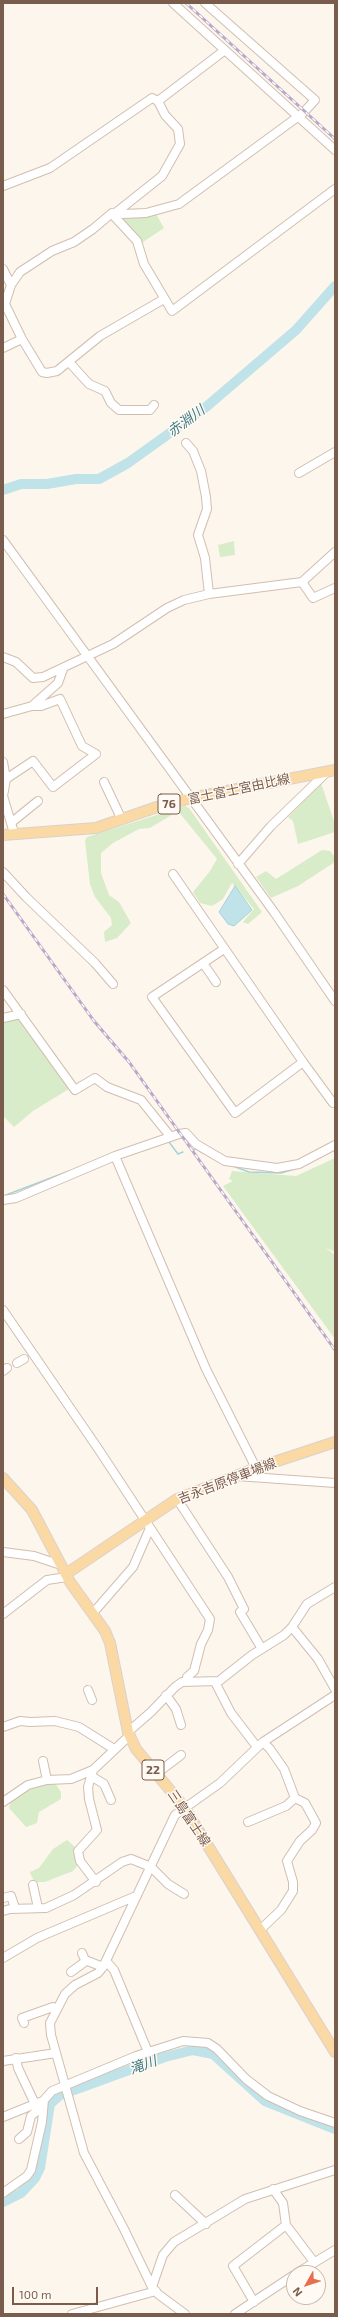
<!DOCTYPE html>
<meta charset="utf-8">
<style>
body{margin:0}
#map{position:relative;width:338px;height:2317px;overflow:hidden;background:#fdf6ec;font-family:"Exo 2",sans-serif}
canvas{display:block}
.frame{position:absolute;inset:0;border:4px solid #7a5c4d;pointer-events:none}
.north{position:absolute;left:286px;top:2265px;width:40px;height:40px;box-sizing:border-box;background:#fffaf3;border:1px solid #cabbb1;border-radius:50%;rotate:231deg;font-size:11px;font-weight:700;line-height:16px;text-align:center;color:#7a5c4d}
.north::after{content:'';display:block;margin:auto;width:14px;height:18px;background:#e76f51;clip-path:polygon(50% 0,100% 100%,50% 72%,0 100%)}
.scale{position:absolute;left:12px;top:2287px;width:86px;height:18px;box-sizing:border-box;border:2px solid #7a5c4d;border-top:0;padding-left:5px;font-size:12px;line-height:14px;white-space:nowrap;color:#7a5c4d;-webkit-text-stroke:3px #fffaf3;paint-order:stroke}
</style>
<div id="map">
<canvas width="338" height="2317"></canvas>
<div class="frame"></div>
<div class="north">N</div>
<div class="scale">100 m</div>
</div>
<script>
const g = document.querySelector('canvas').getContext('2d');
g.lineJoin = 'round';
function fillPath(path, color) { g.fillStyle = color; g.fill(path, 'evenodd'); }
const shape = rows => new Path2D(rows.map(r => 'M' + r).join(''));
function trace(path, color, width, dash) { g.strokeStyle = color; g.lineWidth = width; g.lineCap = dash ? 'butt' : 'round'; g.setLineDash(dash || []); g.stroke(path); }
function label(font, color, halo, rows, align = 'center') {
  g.font = font + ' "Exo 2","Noto Sans JP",sans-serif'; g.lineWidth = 3; g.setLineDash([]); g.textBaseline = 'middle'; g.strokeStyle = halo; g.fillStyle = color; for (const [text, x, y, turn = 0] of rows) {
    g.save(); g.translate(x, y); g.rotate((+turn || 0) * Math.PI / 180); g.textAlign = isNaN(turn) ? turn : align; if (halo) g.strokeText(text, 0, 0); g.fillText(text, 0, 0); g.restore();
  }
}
fillPath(shape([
 [156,214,164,228,140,244,113,215],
 [234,541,235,555,220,557,218,545],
 [321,783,335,824,335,832,298,844,293,821,288,817],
 [185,806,189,808,262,912,248,924,243,922,254,909,232,883,223,899,212,906,200,903,193,892,210,871,217,859,178,811,150,828,139,829,113,843,101,853,101,873,109,895,119,902,131,923,117,938,105,942,104,932,112,925,111,918,95,897,90,884,85,841,87,837],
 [322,850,330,851,335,857,335,862,298,886,271,898,256,877,266,871,276,879],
 [21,1019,69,1089,33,1111,14,1127,3,1116,3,1022],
 [335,1158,335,1252,326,1248,335,1255,335,1339,223,1186,233,1181,229,1179,232,1171,296,1176],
 [55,1783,61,1792,61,1799,39,1812,37,1823,26,1827,9,1808,12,1797,36,1785],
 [67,1840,75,1847,79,1864,73,1871,45,1882,34,1882,30,1872,39,1868,53,1849]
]), '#d8ecc9');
const water = shape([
 [235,886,252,910,234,926,228,924,219,912,235,886]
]);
fillPath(water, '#bfe3e8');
trace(water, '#a5d3da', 1);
trace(shape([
 [169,1142,178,1154,183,1152],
 [193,1150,196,1149,214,1159],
 [233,1166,249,1172,281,1173,301,1167],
 [6,1195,69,1171]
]), '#a5d3da', 1.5);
trace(shape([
 [3,490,21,484,47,484,76,479,99,479,128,463,206,407,296,330,335,286],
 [3,2202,21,2193,35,2178,40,2168,50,2104,60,2095,165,2057,193,2050,213,2054,265,2101,335,2129]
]), '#bfe3e8', 10);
const minor = shape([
 [173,3,335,150],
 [158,101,225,50],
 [3,186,50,168,152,98,158,101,165,115,178,129,180,144,162,176,113,215,112,213,93,229,74,242,52,251,20,272,11,285,5,304,22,339,42,372,47,373,57,371,100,336,164,299],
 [118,211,123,214,146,213,179,204,303,113,315,100,205,3],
 [113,215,137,241,144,264,172,311,335,189],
 [3,269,11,285],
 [3,348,22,339],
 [69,362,89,384,105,391,111,403,119,410,150,410,154,405],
 [186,443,193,451,201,471,206,497,207,509,198,535,205,558,209,594],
 [299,473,335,452],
 [3,540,274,912,335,1001],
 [302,582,313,598,335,588],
 [3,657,16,662,33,678,43,677,113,644,167,608,184,600,209,594,302,582,335,552],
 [3,714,32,706,58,683,63,669],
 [3,762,6,779,3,796,14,833],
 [6,779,33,761,53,787,96,754,82,746,60,699,41,706,32,706],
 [104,782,122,820],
 [12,822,38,801],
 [238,864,271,826,328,771],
 [3,872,26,897,95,963,113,984],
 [173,874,303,1062,235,1113,152,997,224,949],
 [203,963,216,982],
 [3,990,75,1090,95,1078,107,1087,141,1100,170,1136],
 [3,1018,21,1014],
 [303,1062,333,1103],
 [115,1156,206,1369,256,1468],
 [3,1200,16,1198,115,1156,179,1134,186,1133,196,1144,225,1161,277,1168,299,1164,335,1145],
 [3,1310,99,1450,210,1619,208,1630,201,1644,194,1671,187,1677,187,1682],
 [17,1363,24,1359],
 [3,1371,7,1368],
 [237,1476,335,1483],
 [177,1499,228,1577,244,1609,240,1612,262,1649],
 [3,1552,34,1556,61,1565],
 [93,1613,133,1567,150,1528],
 [3,1614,47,1580,67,1577],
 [292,1627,318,1659,335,1689],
 [215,1682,231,1713,257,1747],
 [88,1690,92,1700],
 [166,1695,176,1709,181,1725],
 [3,1727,20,1721,30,1722,55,1721,79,1727,114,1749],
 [128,1732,151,1712,175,1687,182,1682,219,1681,252,1655,284,1635,292,1627,307,1604,335,1587],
 [43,1761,47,1780],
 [93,1770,88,1787,89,1799,97,1830,78,1851,80,1861,96,1882],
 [156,1774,181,1755],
 [91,1776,104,1784,111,1800],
 [3,1802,28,1785,47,1780,71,1779,93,1770,129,1736],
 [248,1822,286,1806,295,1798],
 [33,1885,38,1908],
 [3,1898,11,1896,15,1908],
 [3,1911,10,1909,46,1908,74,1895,122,1862,131,1859,151,1867,168,1884,184,1894],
 [260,1930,281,1910,293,1891,293,1882,287,1861,300,1841,312,1830,316,1823,305,1803,295,1798,284,1769,270,1749,263,1742],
 [82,1953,85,1960,103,1967],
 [3,1958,37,1938,136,1896],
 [106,1961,114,1970,148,2052],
 [71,1972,86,1961],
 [24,2023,22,2018,53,2007],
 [16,2058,18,2068,35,2104],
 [3,2061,56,2053],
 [3,2117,40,2102],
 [19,2139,27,2132,31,2116,38,2110,43,2110],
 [273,2189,283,2203,286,2225,314,2262],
 [3,2193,27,2176,31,2170,42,2122,44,2100,52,2091,136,2056,183,2041,208,2043,217,2049,246,2079,268,2096,300,2111,335,2123],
 [175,2195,206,2224],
 [297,2273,335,2250],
 [152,2287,163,2255,174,2242,245,2199,335,2170],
 [254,2302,233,2266,286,2225],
 [72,2314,156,2291],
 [185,2314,158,2294,152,2287,124,2229,84,2153,51,2035,50,2023,65,1994,75,1985,98,1973,103,1967,175,1815,220,1783,263,1742,335,1695],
 [235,2314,294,2275]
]);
const major = shape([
 [3,835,96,828,157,807,191,798,335,770],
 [3,1478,32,1510,70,1582,105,1631,110,1643,128,1732,136,1749,184,1807,335,2052],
 [66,1574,177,1499,256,1468,335,1442]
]);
trace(minor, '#d1beb0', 10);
trace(major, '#dad1cd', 12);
trace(minor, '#fff', 8);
trace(major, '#fbd9a5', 10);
const rail = shape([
 [186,3,335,139],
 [3,894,94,1021,129,1062,335,1350]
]);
trace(rail, '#b9a8c9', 3);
trace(rail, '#fffaf3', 1.5, [4.5]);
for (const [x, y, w] of [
 [169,804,22],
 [153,1770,22]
]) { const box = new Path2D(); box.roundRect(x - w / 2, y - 10, w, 20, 3); g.fillStyle = '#fffaf3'; g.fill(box); trace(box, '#7a5c4d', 1); }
label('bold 12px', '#7a5c4d', null, [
 ["76",169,804],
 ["22",153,1770]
]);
label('13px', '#7a5c4d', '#fffaf3', [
 ["富士富士宮由比線",239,789,-12],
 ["吉永吉原停車場線",227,1481,-21],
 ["三島富士線",189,1818,56]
]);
label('italic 14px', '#437c86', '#fffaf3', [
 ["赤淵川",186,421,-37],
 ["滝川",143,2065,-20]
]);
</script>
